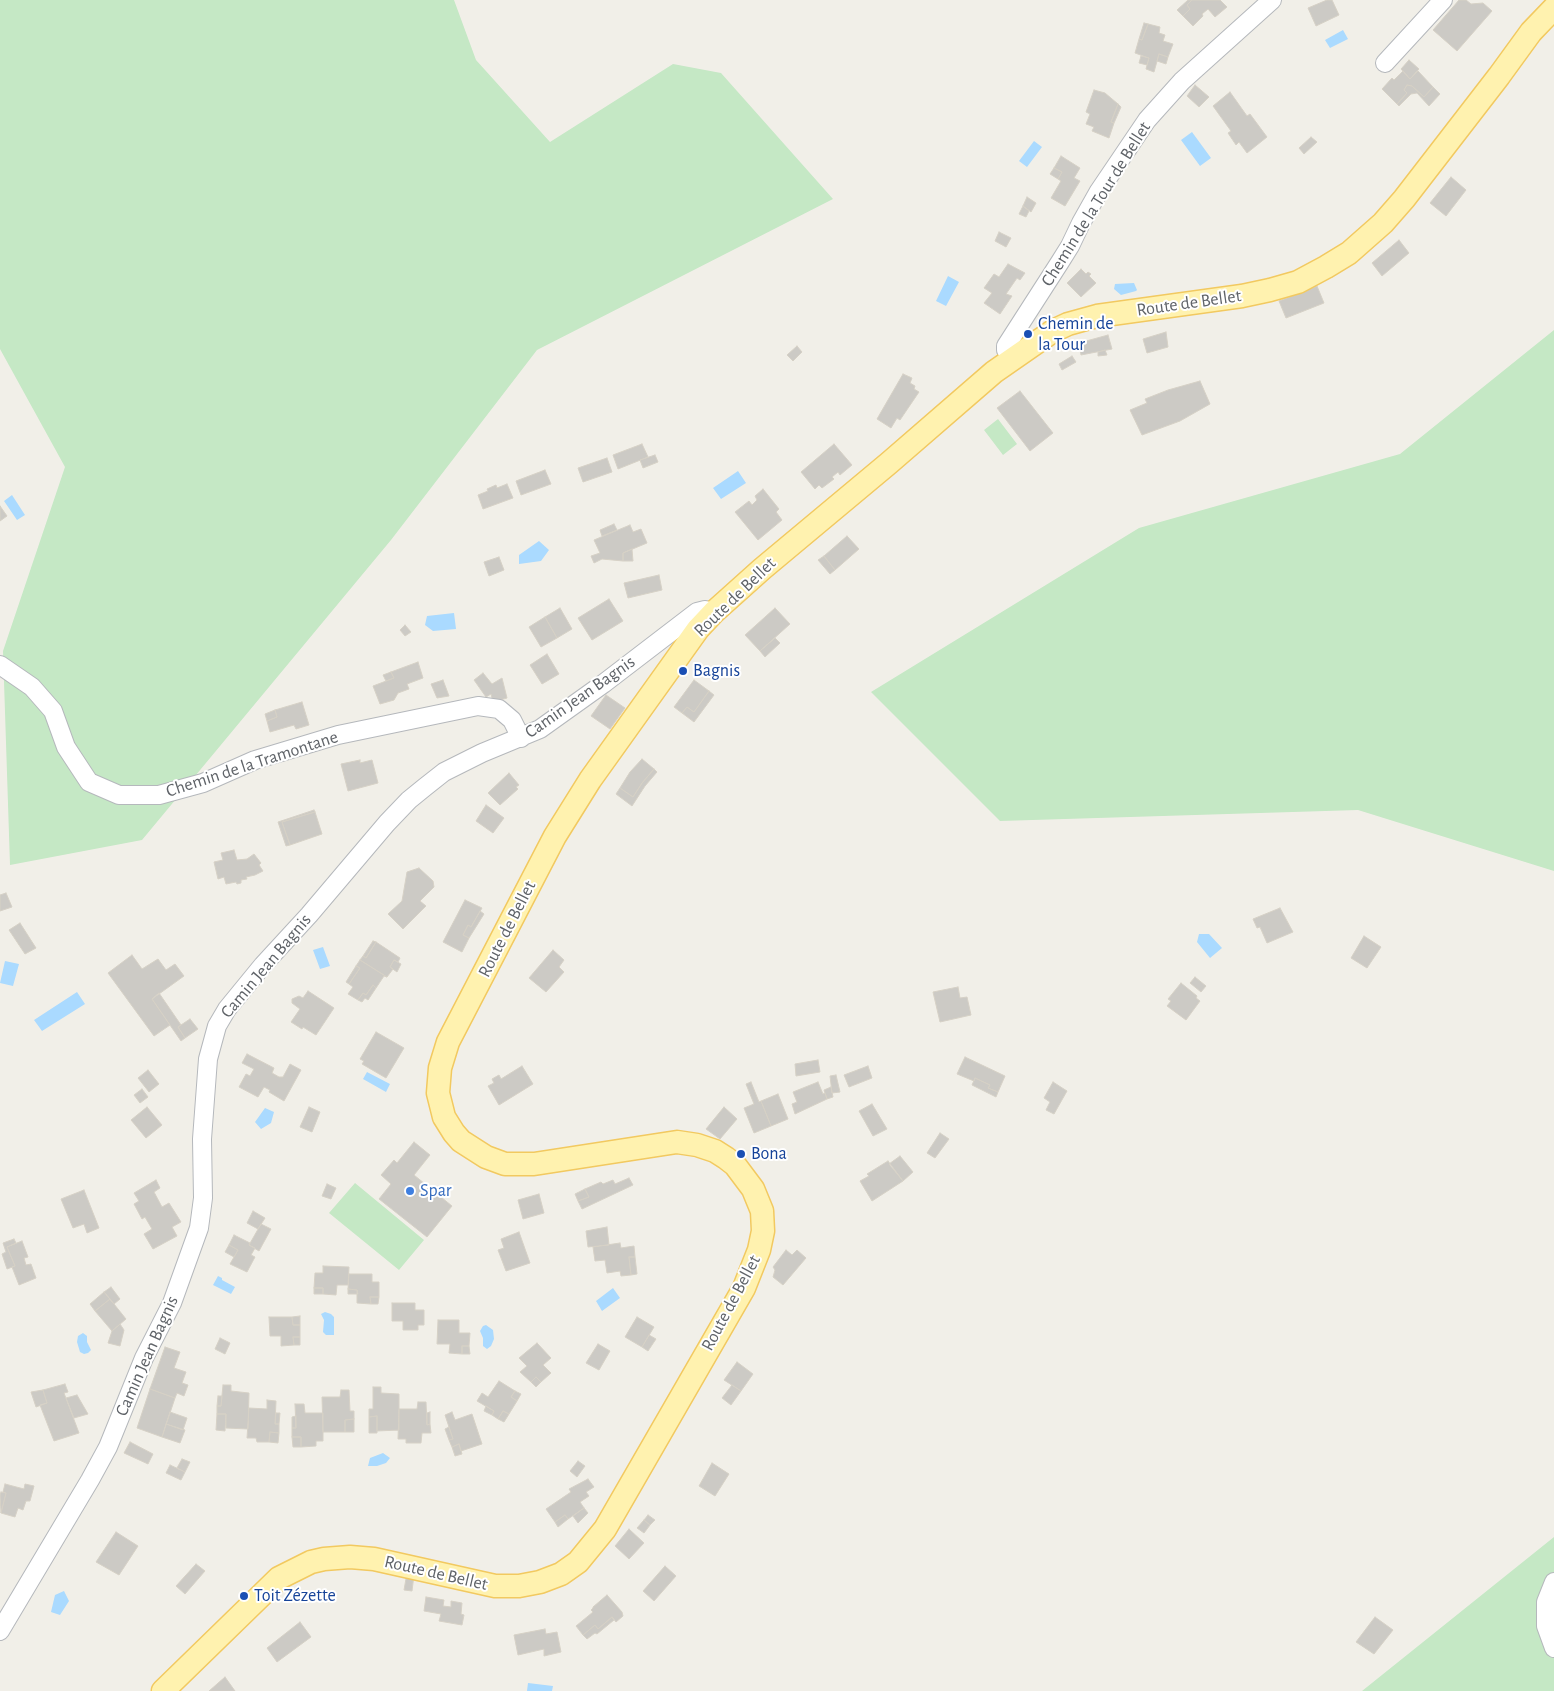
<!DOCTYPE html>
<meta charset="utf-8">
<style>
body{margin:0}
canvas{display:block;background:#f1efe8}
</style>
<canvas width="1554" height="1691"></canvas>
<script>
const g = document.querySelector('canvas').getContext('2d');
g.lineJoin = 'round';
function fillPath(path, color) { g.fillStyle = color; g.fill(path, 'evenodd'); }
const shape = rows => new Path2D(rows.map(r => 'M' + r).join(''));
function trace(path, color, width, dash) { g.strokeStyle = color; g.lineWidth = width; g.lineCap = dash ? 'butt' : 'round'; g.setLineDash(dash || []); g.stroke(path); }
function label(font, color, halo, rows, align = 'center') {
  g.font = font + ' "Alegreya Sans",sans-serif'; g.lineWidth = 4; g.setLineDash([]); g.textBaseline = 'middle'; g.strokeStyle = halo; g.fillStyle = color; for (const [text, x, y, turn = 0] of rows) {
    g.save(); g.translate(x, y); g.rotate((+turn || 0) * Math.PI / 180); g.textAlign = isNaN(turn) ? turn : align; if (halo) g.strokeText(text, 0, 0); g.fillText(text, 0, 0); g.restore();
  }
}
fillPath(shape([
 [0,0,454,0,476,60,550,142,673,64,721,73,833,199,537,350,391,540,142,840,10,865,3,651,65,467,0,349],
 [1554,330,1554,871,1358,810,1000,821,871,692,1139,528,1400,454],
 [998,419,1017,444,1003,455,984,430],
 [355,1183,424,1240,399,1270,329,1213],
 [1554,1537,1554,1691,1362,1691]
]), '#c5e8c5');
fillPath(shape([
 [1343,30,1348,39,1330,48,1325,40],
 [1192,132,1211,158,1200,166,1181,140],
 [1034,141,1042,147,1027,167,1019,161],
 [948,276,959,282,946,306,936,301],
 [1134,283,1137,290,1136,291,1121,295,1114,289,1115,284],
 [738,471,746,483,721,499,713,488],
 [12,495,25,515,17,520,4,501],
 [539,541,549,550,541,561,519,564,519,555],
 [454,613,456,629,433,631,425,625,427,616],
 [1199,934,1209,934,1222,948,1210,958,1197,942],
 [323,947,330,966,320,969,313,950],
 [5,961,19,964,13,986,0,983],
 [77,992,85,1004,42,1031,34,1020],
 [367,1072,390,1084,386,1092,363,1079],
 [265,1108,274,1112,271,1123,261,1129,255,1122],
 [218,1276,222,1278,222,1280,235,1287,231,1294,213,1285],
 [613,1288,620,1298,602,1311,596,1301],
 [325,1312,331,1314,334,1317,334,1335,326,1335,323,1332,324,1320,321,1314],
 [486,1325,493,1330,494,1339,491,1346,487,1349,483,1346,483,1338,480,1331,483,1326],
 [83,1333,87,1336,87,1342,91,1350,88,1353,84,1354,80,1352,77,1342,78,1336],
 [383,1453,390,1458,386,1463,377,1466,368,1466,370,1458],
 [64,1591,69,1601,60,1615,51,1612,55,1595],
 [528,1683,553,1686,552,1691,527,1691]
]), '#aadaff');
const building = shape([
 [1188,0,1192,0,1187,5,1190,9,1183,16,1177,10,1188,0],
 [1192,0,1220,0,1227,7,1215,17,1208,9,1202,14,1203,16,1193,26,1183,16,1190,9,1187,5,1192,0],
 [1327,0,1332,0,1339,15,1316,26,1308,8,1327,0],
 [1459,0,1466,0,1471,4,1483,3,1492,11,1457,51,1433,30,1459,0],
 [1144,23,1148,24,1142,40,1139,39,1144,23],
 [1148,24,1160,27,1159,33,1165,35,1163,41,1173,44,1168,57,1159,54,1154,72,1146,69,1149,58,1135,53,1139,39,1142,40,1148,24],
 [1159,54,1168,57,1166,64,1157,61,1159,54],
 [1141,56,1149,58,1147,65,1139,63,1141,56],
 [1409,60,1419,69,1410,79,1401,69,1409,60],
 [1403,71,1410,79,1418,71,1433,87,1424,97,1412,86,1407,85,1404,90,1407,93,1397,104,1382,89,1392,78,1394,80,1403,71],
 [1195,85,1209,97,1199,107,1187,96,1195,85],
 [1407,85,1412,86,1424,97,1433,87,1440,94,1429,106,1417,93,1411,94,1399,106,1397,104,1407,93,1404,90,1407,85],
 [1094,90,1105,93,1118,104,1111,122,1114,123,1109,138,1092,131,1094,127,1086,124,1090,114,1086,112,1094,90],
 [1230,92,1247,116,1250,114,1267,137,1247,153,1239,142,1236,145,1228,133,1231,131,1213,106,1230,92],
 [1118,104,1121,107,1114,123,1111,122,1118,104],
 [1311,137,1317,142,1304,154,1299,148,1311,137],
 [1061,156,1080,168,1074,178,1080,181,1065,206,1051,198,1061,181,1058,179,1062,172,1054,168,1061,156],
 [1054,168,1062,172,1058,179,1050,174,1054,168],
 [1451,177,1466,190,1446,216,1430,203,1451,177],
 [1027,197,1036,203,1031,212,1023,206,1027,197],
 [1023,206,1029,211,1026,217,1019,214,1023,206],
 [999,232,1011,238,1006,247,995,241,999,232],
 [1399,240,1409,253,1382,276,1372,263,1399,240],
 [1008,264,1025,273,1020,280,1017,278,1006,294,1012,296,1000,314,984,303,992,293,984,288,994,274,999,277,1008,264],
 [1081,269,1086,274,1088,272,1091,274,1089,276,1096,283,1081,297,1067,283,1081,269],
 [1317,286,1324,303,1286,318,1279,301,1317,286],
 [1166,332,1168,347,1147,353,1143,339,1166,332],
 [1108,335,1112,349,1081,355,1079,343,1108,335],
 [797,346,802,352,793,361,787,355,797,346],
 [1105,350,1107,355,1098,356,1098,352,1105,350],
 [1072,356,1076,362,1062,370,1059,364,1072,356],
 [903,374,912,378,910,383,915,386,914,389,919,392,900,420,897,418,891,428,877,419,903,374],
 [1200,381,1210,404,1180,421,1142,435,1130,410,1147,403,1145,399,1168,390,1200,381],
 [1020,391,1053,433,1030,451,997,408,1020,391],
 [642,444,648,457,618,469,613,455,642,444],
 [834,444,852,465,840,475,838,472,832,477,834,479,822,488,819,485,815,489,801,472,834,444],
 [655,455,658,462,643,468,640,460,655,455],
 [607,458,612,472,583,482,578,468,607,458],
 [545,470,551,484,521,495,516,481,545,470],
 [507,484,513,498,483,509,478,495,488,491,487,489,496,485,497,488,507,484],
 [763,489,779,509,776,512,782,520,758,540,735,512,749,501,752,505,757,500,755,496,763,489],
 [0,506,7,516,0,521,0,506],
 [614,524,617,530,602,536,600,530,614,524],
 [630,525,633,532,641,529,647,543,623,553,623,561,602,559,594,563,591,556,600,553,594,540,630,525],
 [847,536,859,549,835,570,824,556,847,536],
 [632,549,633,561,623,561,623,553,632,549],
 [824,556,835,570,830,574,818,560,824,556],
 [499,557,504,570,489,576,484,562,499,557],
 [659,575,662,590,628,598,624,583,659,575],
 [609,599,623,621,592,640,578,618,609,599],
 [560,608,572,629,557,638,545,617,560,608],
 [775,608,790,624,760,651,745,635,775,608],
 [545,617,557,638,541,647,529,627,545,617],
 [405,625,411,632,405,636,400,630,405,625],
 [775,638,780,643,765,657,760,651,775,638],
 [547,654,559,674,542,684,530,665,547,654],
 [418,662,423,678,407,684,409,689,398,693,394,700,380,704,373,686,394,678,391,672,418,662],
 [391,672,394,678,386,681,383,675,391,672],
 [483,673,492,684,502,678,507,698,493,702,491,694,486,697,474,680,483,673],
 [443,680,449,696,437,698,431,684,443,680],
 [694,680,709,691,694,712,687,707,682,713,674,707,694,680],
 [709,691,714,695,694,722,682,713,687,707,694,712,709,691],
 [606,695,625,708,610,729,591,716,606,695],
 [302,702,309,725,296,729,294,725,270,732,267,721,277,717,275,710,302,702],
 [275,710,277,717,267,721,265,714,275,710],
 [642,759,654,769,642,783,633,797,620,788,630,772,642,759],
 [360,760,360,763,372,760,378,783,348,791,341,764,360,760],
 [654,769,657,772,645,786,632,806,616,794,620,788,633,797,642,783,654,769],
 [509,773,519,785,516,787,518,789,500,805,488,793,509,773],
 [486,805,504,818,493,833,476,821,486,805],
 [314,810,315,812,282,822,290,845,286,846,278,822,314,810],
 [315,812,322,834,290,845,282,822,315,812],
 [234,850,237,860,247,859,254,854,261,863,259,865,263,871,255,875,246,877,247,879,241,880,241,883,237,884,236,882,226,884,224,877,218,879,214,862,223,860,221,853,234,850],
 [419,868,433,881,434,887,420,901,426,906,403,929,388,914,402,901,407,872,419,868],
 [6,893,12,907,0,911,0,895,6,893],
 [465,900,482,908,471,927,468,925,463,935,469,938,462,952,443,942,465,900],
 [1280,908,1293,932,1267,943,1260,927,1257,928,1253,919,1280,908],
 [480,911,484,914,469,938,463,935,468,925,471,927,480,911],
 [20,923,36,948,25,954,9,930,20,923],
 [1364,936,1381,947,1367,968,1351,958,1364,936],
 [373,941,376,942,366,958,363,956,373,941],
 [376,942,400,958,398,962,394,960,390,967,393,969,387,977,360,960,363,956,366,958,376,942],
 [553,950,564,960,559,967,564,972,546,992,529,978,553,950],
 [132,955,142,969,158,959,166,970,175,964,184,976,152,999,170,1025,154,1036,108,973,132,955],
 [360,960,387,977,384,976,376,988,373,985,366,995,363,993,358,1000,348,994,353,987,349,984,360,968,356,966,360,960],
 [394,960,401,964,397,972,390,967,394,960],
 [356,966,360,968,349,984,346,982,356,966],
 [1195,977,1206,986,1201,992,1190,983,1195,977],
 [1181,983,1197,996,1196,998,1200,1001,1186,1020,1167,1006,1171,1001,1168,999,1181,983],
 [373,985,376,988,368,1000,365,998,362,1002,358,1000,363,993,366,995,373,985],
 [958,987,960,998,967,997,971,1015,940,1022,933,992,958,987],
 [308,991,334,1008,316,1035,303,1027,302,1029,291,1022,300,1009,292,1003,292,999,299,996,303,998,308,991],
 [159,993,181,1025,178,1027,185,1038,181,1041,152,999,159,993],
 [190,1019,198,1029,185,1038,178,1027,190,1019],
 [376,1032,404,1048,386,1078,362,1064,364,1061,360,1059,376,1032],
 [247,1054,274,1068,272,1073,279,1077,283,1077,290,1064,301,1070,284,1101,269,1092,270,1090,264,1087,258,1097,239,1087,246,1074,250,1076,254,1069,242,1063,247,1054],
 [965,1057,1005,1076,998,1092,988,1088,990,1085,975,1078,974,1081,957,1074,965,1057],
 [818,1060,820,1072,796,1076,795,1064,818,1060],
 [522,1066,533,1084,499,1105,488,1086,494,1083,492,1079,499,1075,501,1079,522,1066],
 [868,1066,872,1078,849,1087,844,1075,868,1066],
 [148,1070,159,1084,149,1092,138,1078,148,1070],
 [836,1075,840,1092,832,1093,830,1076,836,1075],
 [975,1078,990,1085,988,1088,998,1092,996,1097,972,1085,975,1078],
 [751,1082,759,1102,761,1101,771,1126,754,1133,744,1108,754,1104,746,1084,751,1082],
 [818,1082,823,1094,825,1093,827,1099,795,1114,792,1104,797,1102,793,1092,818,1082],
 [1053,1082,1067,1091,1054,1114,1046,1110,1050,1102,1044,1098,1053,1082],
 [831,1087,833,1097,827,1099,824,1090,831,1087],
 [142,1089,148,1097,140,1103,134,1095,142,1089],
 [778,1094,788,1119,771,1126,761,1101,778,1094],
 [872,1104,887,1129,873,1136,859,1111,872,1104],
 [147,1107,162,1125,146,1138,131,1120,147,1107],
 [309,1107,320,1112,312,1132,300,1127,309,1107],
 [724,1107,737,1119,720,1139,706,1129,724,1107],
 [940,1133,949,1139,935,1158,927,1153,940,1133],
 [414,1142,430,1155,414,1175,452,1206,427,1237,379,1199,391,1184,381,1175,394,1160,397,1163,414,1142],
 [900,1156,913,1172,903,1181,889,1164,900,1156],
 [888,1161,903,1181,872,1201,860,1181,869,1176,867,1174,888,1161],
 [629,1178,633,1185,582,1209,578,1201,589,1197,585,1189,601,1182,603,1184,613,1180,615,1184,629,1178],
 [156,1180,160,1188,154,1192,162,1207,169,1203,181,1222,172,1227,177,1236,153,1249,144,1234,152,1229,145,1217,142,1219,134,1204,139,1201,134,1193,156,1180],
 [327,1184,336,1188,331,1199,322,1196,327,1184],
 [585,1189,589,1197,578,1201,575,1194,585,1189],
 [84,1190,99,1228,87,1233,84,1224,73,1228,61,1199,84,1190],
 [539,1194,544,1213,523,1219,518,1200,539,1194],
 [253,1211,265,1218,258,1229,247,1223,253,1211],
 [261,1224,271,1229,259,1251,249,1245,261,1224],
 [607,1227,609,1245,588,1247,586,1231,607,1227],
 [519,1232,530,1263,506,1271,498,1250,504,1248,501,1239,519,1232],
 [234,1235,250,1243,249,1245,255,1248,251,1255,255,1257,247,1272,230,1264,238,1250,229,1245,234,1235],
 [14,1239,16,1243,7,1247,15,1266,7,1269,2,1254,6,1252,3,1243,14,1239],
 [22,1241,28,1257,24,1258,26,1265,31,1264,36,1278,19,1285,12,1267,15,1266,7,1247,22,1241],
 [620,1243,621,1248,634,1246,635,1257,629,1257,631,1275,621,1276,620,1271,607,1273,605,1260,595,1261,593,1247,620,1243],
 [229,1245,238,1250,234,1257,225,1252,229,1245],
 [786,1250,792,1255,797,1250,806,1258,783,1285,773,1277,775,1270,773,1267,786,1250],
 [629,1257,635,1257,637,1274,631,1275,629,1257],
 [323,1266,349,1267,348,1285,337,1285,336,1295,323,1294,323,1288,314,1288,315,1273,323,1273,323,1266],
 [349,1274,372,1274,372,1282,379,1282,379,1297,370,1297,371,1304,357,1303,357,1290,348,1289,349,1274],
 [111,1287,120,1299,114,1304,104,1292,111,1287],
 [314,1288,323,1288,323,1294,314,1294,314,1288],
 [348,1289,357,1290,358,1294,348,1294,348,1289],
 [104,1292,110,1299,95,1311,90,1304,104,1292],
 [370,1297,379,1297,378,1304,371,1304,370,1297],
 [110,1299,126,1319,112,1331,95,1311,110,1299],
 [392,1303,415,1303,415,1310,424,1310,424,1325,418,1325,418,1330,403,1330,403,1321,392,1321,392,1303],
 [300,1316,300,1325,293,1325,292,1317,300,1316],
 [269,1317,292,1317,293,1325,300,1325,300,1337,293,1337,294,1345,281,1346,281,1336,270,1336,269,1317],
 [637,1317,654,1327,642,1347,625,1337,637,1317],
 [438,1320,459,1320,459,1333,470,1333,469,1346,462,1346,462,1354,449,1353,450,1344,437,1344,438,1320],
 [120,1324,124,1330,120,1346,108,1343,112,1331,120,1324],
 [649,1335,656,1339,648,1351,642,1347,649,1335],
 [293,1337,300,1337,300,1345,294,1345,293,1337],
 [220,1338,230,1343,225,1354,215,1349,220,1338],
 [537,1343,551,1358,543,1365,551,1373,541,1382,536,1377,531,1382,520,1372,527,1366,519,1358,537,1343],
 [598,1344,610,1351,599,1370,586,1363,598,1344],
 [462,1346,469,1346,470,1354,462,1354,462,1346],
 [165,1347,180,1352,174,1368,186,1372,182,1383,188,1385,184,1396,177,1393,175,1398,150,1389,165,1347],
 [737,1362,753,1374,741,1391,724,1380,737,1362],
 [536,1377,541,1382,536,1387,531,1382,536,1377],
 [499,1381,515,1391,511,1397,517,1401,509,1414,503,1411,498,1419,492,1415,494,1411,477,1401,482,1393,488,1397,499,1381],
 [65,1384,68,1392,64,1393,79,1433,54,1441,40,1405,47,1403,43,1390,65,1384],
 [223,1385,231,1385,231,1391,249,1393,248,1429,226,1428,226,1414,217,1414,217,1406,221,1406,223,1385],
 [732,1385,741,1391,731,1405,722,1398,732,1385],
 [373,1387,381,1387,381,1393,399,1394,399,1430,377,1431,377,1416,369,1417,369,1409,373,1409,373,1387],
 [150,1389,175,1398,162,1437,137,1428,150,1389],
 [43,1390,47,1403,36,1407,31,1392,43,1390],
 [341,1390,349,1390,350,1411,354,1411,354,1419,345,1420,345,1432,323,1432,322,1397,340,1397,341,1390],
 [515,1391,521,1394,517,1401,511,1397,515,1391],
 [77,1395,88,1414,74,1418,66,1398,77,1395],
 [218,1396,222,1396,221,1406,217,1406,218,1396],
 [267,1400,276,1401,275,1424,279,1424,279,1433,270,1432,269,1442,257,1442,256,1438,247,1438,249,1408,267,1409,267,1400],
 [418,1402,426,1402,427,1425,430,1424,431,1433,422,1433,421,1443,406,1443,406,1439,398,1439,399,1409,417,1409,418,1402],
 [295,1404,304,1404,305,1413,323,1413,323,1441,316,1441,316,1446,301,1447,301,1437,292,1437,292,1428,296,1428,295,1404],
 [486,1406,494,1411,492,1415,484,1411,486,1406],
 [503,1411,509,1414,504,1422,498,1419,503,1411],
 [170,1412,187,1418,183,1430,166,1424,170,1412],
 [430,1412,430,1424,427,1425,427,1413,430,1412],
 [452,1412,455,1420,472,1414,482,1444,461,1451,459,1444,452,1447,449,1440,453,1439,445,1415,452,1412],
 [276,1413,280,1413,279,1424,275,1424,276,1413],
 [217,1414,226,1414,225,1431,216,1430,217,1414],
 [296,1416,296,1428,292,1428,292,1417,296,1416],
 [377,1416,377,1433,369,1433,369,1417,377,1416],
 [354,1419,354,1432,345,1432,345,1420,354,1419],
 [166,1424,185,1430,180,1443,162,1437,166,1424],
 [449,1427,453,1439,449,1440,445,1429,449,1427],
 [270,1432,279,1433,278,1443,269,1442,270,1432],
 [292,1437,301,1437,301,1447,293,1447,292,1437],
 [130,1442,153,1454,148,1464,124,1453,130,1442],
 [459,1444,462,1454,455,1456,452,1447,459,1444],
 [182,1459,190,1462,185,1472,177,1468,182,1459],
 [578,1461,585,1466,577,1477,570,1471,578,1461],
 [712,1463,729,1474,715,1496,699,1486,712,1463],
 [170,1465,185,1472,181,1480,166,1473,170,1465],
 [588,1479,594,1487,586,1492,589,1496,580,1502,584,1508,568,1519,565,1515,555,1522,546,1509,571,1492,569,1489,588,1479],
 [5,1484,24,1489,25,1484,34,1486,30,1501,26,1501,23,1510,18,1508,15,1517,1,1513,6,1493,3,1492,5,1484],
 [1,1492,6,1493,1,1513,0,1495,1,1492],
 [584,1508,588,1513,578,1523,573,1516,584,1508],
 [565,1515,568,1519,558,1527,555,1522,565,1515],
 [648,1515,655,1520,650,1525,644,1520,648,1515],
 [644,1520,650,1525,644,1533,637,1528,644,1520],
 [629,1529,644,1543,629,1559,615,1546,629,1529],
 [116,1532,138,1546,119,1575,96,1562,116,1532],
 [196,1564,205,1571,185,1594,176,1586,196,1564],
 [665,1566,676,1576,654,1601,643,1591,665,1566],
 [407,1573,414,1575,412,1591,404,1590,407,1573],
 [607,1595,622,1612,623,1616,616,1622,612,1617,598,1629,595,1625,583,1635,576,1626,593,1612,591,1610,593,1608,593,1607,607,1595],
 [426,1597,444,1600,443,1606,451,1607,451,1601,462,1603,461,1614,464,1615,462,1625,439,1621,441,1614,424,1611,426,1597],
 [612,1617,614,1620,597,1634,595,1633,587,1639,583,1635,595,1625,598,1629,612,1617],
 [1375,1617,1393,1630,1374,1654,1356,1642,1375,1617],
 [300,1622,311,1637,277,1662,267,1648,300,1622],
 [545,1629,546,1634,557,1632,561,1652,544,1656,544,1649,518,1655,514,1635,545,1629],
 [225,1677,235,1691,209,1691,225,1677]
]);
fillPath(building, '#cccac5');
trace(building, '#d6d1c6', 1);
const minor = shape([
 [1385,63,1443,0],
 [1011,359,1006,350,1006,346,1060,262,1070,246,1081,223,1099,191,1147,120,1182,81,1272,0],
 [0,665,32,687,53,711,66,747,89,782,119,795,159,795,203,783,255,760,338,735,478,706,499,709,512,720,521,738],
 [1554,1582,1546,1602,1546,1626,1554,1648],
 [0,1631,90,1480,108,1447,144,1358,172,1303,199,1228,203,1198,202,1139,208,1059,217,1026,227,1009,263,965,309,915,387,823,409,800,425,787,444,772,482,753,540,729,603,684,697,612,705,610,714,612]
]);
const major = shape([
 [163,1691,279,1578,311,1562,324,1559,350,1557,374,1559,495,1586,519,1586,540,1582,561,1574,578,1562,605,1529,744,1288,759,1250,763,1231,762,1211,753,1189,735,1165,726,1158,715,1151,697,1145,677,1142,534,1164,505,1164,486,1157,461,1141,454,1133,444,1117,438,1093,440,1068,448,1042,555,836,590,780,698,629,714,612,762,569,889,463,994,372,1053,331,1068,324,1097,316,1242,296,1270,290,1298,282,1326,267,1349,253,1383,223,1404,199,1499,76,1531,32,1554,8]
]);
trace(minor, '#b5b8bc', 20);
trace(major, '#f2c960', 25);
trace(minor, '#fff', 18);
trace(major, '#fff2af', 22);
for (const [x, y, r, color] of [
 [1028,334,5,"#1a4fb4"],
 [683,671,5,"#1a4fb4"],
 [741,1154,5,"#1a4fb4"],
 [410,1191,5,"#3f7fe0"],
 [244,1596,5,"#1a4fb4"]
]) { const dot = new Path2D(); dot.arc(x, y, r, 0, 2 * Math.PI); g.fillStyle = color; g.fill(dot); trace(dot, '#fff', 2); }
label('18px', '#5f6368', '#fff', [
 ["Chemin de la Tour de Bellet",1096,204,-58],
 ["Route de Bellet",1189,303,-8],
 ["Route de Bellet",735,597,-44],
 ["Camin Jean Bagnis",580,697,-35],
 ["Chemin de la Tramontane",252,764,-18],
 ["Route de Bellet",507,929,-63],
 ["Camin Jean Bagnis",266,966,-50],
 ["Route de Bellet",731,1303,-62],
 ["Camin Jean Bagnis",147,1356,-66],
 ["Route de Bellet",436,1573,13]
]);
label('18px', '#164399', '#fff', [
 ["Chemin de",1038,324],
 ["la Tour",1038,345],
 ["Bagnis",693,671],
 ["Bona",751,1154],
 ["Toit Zézette",254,1596]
], 'left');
label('18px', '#366cbe', '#fff', [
 ["Spar",420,1191]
], 'left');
</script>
